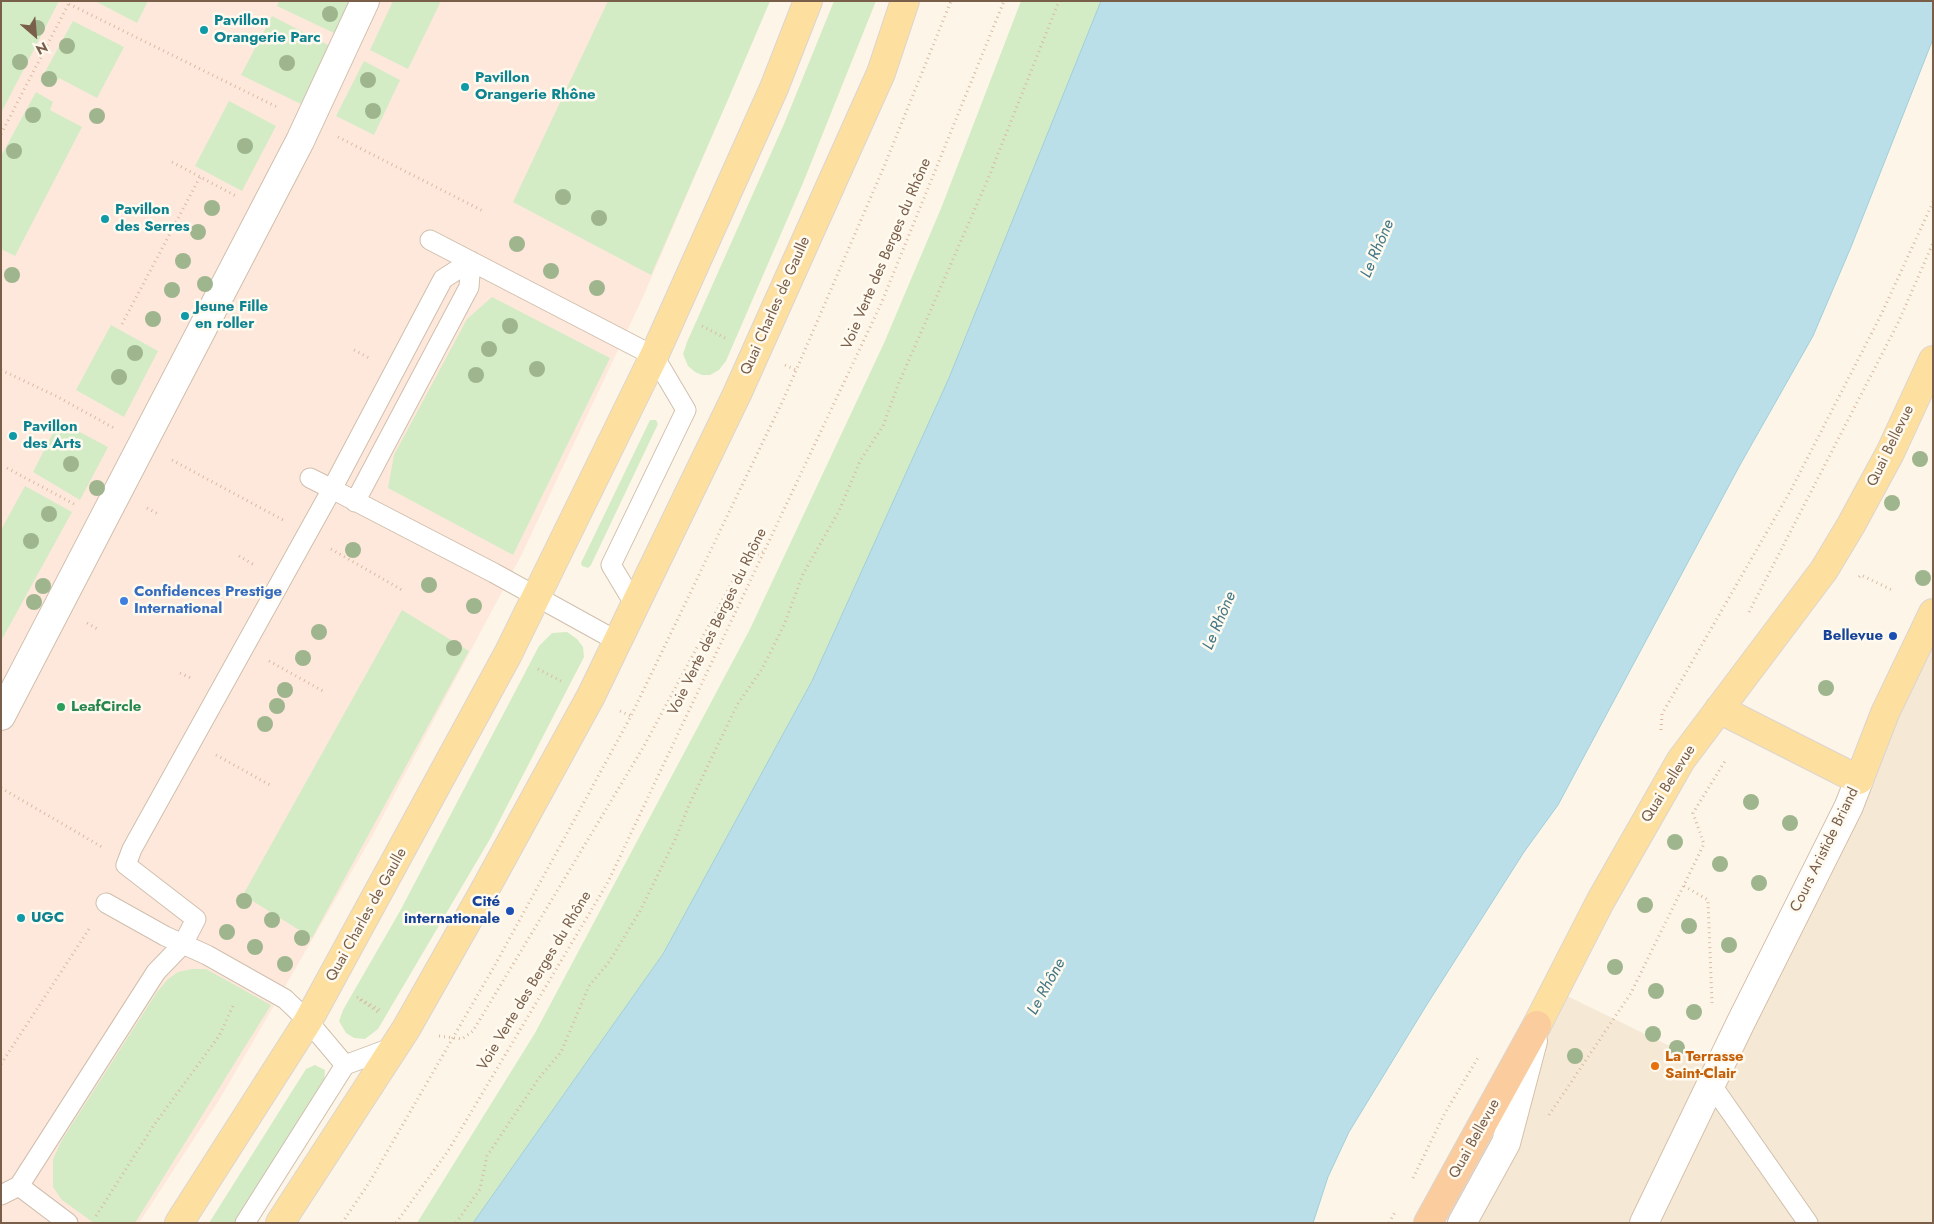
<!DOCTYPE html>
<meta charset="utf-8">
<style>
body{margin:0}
#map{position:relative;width:1934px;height:1224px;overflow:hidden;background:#fdf6e8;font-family:Jost,sans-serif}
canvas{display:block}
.frame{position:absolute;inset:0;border:2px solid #795e4a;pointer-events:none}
.north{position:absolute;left:10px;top:10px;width:50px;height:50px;-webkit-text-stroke:4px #fffaef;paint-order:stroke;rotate:153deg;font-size:14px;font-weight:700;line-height:20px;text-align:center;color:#795e4a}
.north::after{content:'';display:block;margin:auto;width:18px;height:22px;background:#795e4a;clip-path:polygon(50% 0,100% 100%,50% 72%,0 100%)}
</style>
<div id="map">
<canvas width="1934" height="1224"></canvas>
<div class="frame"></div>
<div class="north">N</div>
</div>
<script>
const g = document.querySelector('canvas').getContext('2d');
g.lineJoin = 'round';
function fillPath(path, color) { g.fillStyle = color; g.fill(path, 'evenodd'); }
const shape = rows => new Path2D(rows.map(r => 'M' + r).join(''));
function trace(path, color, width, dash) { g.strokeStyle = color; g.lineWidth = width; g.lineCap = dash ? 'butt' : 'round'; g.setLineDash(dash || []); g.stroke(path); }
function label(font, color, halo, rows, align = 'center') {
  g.font = font + ' Jost,sans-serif'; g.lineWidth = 5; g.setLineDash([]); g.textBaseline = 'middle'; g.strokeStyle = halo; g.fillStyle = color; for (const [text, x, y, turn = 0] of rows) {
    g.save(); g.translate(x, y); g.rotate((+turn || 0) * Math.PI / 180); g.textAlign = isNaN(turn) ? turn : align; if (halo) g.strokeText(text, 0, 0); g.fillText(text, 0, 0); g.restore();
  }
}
fillPath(shape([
 [1933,631,1933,1223,1468,1223,1542,1031,1561,993,1723,1072]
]), '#f5e9d6');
fillPath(shape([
 [1,1,770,1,643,297,521,556,370,840,218,1102,139,1223,1,1223]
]), '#fee8dc');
fillPath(shape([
 [1,1,59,1,1,113],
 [95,1,148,1,137,23],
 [279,1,356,1,340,36,277,6],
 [393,1,441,1,408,69,370,50],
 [608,1,770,1,727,102,651,275,513,202],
 [834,1,876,1,803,183,726,361,719,370,710,375,702,375,695,372,688,366,683,354,687,342,784,124],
 [1021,1,1101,1,949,378,812,681,663,954,473,1223,417,1223,535,1033,750,629,884,343,942,206],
 [272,16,332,47,303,105,241,75],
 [73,21,124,47,97,98,59,78,52,87,40,81],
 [364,61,400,80,374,135,336,116],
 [36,92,53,102,50,110,82,127,15,256,1,249,1,156],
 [229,101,276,126,242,191,195,166],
 [492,297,610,358,513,555,388,488,394,455,467,319],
 [111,325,158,351,124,417,76,390],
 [650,420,656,420,658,424,591,565,588,568,582,566,581,563],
 [59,421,108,447,80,500,33,472],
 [25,486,72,512,1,641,1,530],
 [402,610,469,651,312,938,243,895],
 [567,632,577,639,583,647,584,657,490,839,378,1029,365,1039,354,1038,346,1033,339,1021,343,1010,400,911,539,646,552,633],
 [192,969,206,969,271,1005,135,1223,94,1223,62,1200,53,1187,53,1159,62,1140,157,992,168,979,178,972],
 [315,1065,325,1070,324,1083,235,1223,209,1223,306,1069]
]), '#d3ecc5');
const water = shape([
 [1101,1,1933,1,1933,39,1851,247,1813,336,1740,465,1558,805,1524,852,1426,1006,1349,1132,1328,1177,1313,1223,473,1223,663,954,812,681,949,378,1101,1]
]);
fillPath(water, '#bbdfe8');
trace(water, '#a1ceda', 1);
const service = shape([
 [430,240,654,356,686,410,611,565,635,605],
 [310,478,332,489,443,279,471,261],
 [355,502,469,287,471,261],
 [106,903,165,936,207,955,285,999,308,1021,345,1065,245,1223],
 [345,1065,396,1046],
 [1711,1084,1808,1223],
 [1,1195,19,1186],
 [68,1223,19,1186,156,972,183,944,196,919,126,865,132,849,332,489,494,573,617,641]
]);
const pedestrian = shape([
 [1,716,300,141,365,1]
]);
const secondary = shape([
 [1462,1223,1506,1143,1533,1041],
 [1644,1223,1740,1024,1849,806,1859,780]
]);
const primary = shape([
 [1719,709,1859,780,1885,713,1933,613],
 [1537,1025,1600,902,1681,760,1824,570,1851,525,1890,453,1933,360],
 [179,1223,308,1021,508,654,654,356,774,88,808,1],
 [280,1223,406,1029,483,893,591,696,737,394,881,73,905,1]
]);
const trunk = shape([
 [1428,1223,1537,1025]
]);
trace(service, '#d0bfad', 21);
trace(pedestrian, '#d0bfad', 30);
trace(secondary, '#d6c1ac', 30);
trace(primary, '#dcd5d0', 30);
trace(trunk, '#dcd5d0', 30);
trace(shape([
 [69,4,279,108],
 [1,134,70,1],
 [338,137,485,212],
 [172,162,236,196],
 [255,298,272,307],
 [122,324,200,177],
 [702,326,725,338],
 [354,350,369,358],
 [785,365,796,370],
 [1,370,56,396,114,428],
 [172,460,283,520],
 [7,468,74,504],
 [147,508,158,514],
 [331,549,402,590],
 [239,556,256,566],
 [1859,577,1861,575,1894,591],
 [1749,612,1898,323,1933,243],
 [87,623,99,630],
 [269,661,323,691],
 [538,669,561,681],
 [180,673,193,679],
 [620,711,631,716],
 [1661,730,1662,714,1791,490,1881,315,1933,202],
 [216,755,270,785],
 [1,788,102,847],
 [1684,886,1708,900,1712,1003],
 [357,997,380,1010],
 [360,1000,378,1012],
 [439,1036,462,1039,473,1031,644,746,744,560,763,552],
 [1,1064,91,926],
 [1549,1115,1631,993,1704,844,1693,813,1725,761],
 [1413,1178,1445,1113,1479,1056],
 [96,1216,154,1125,219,1036,234,1004],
 [342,1223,369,1183,495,965,631,716,785,396,883,169,951,1],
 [396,1223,448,1151,608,882,881,304,1004,1],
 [456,1223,480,1189,487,1156,539,1078,561,1052,589,986,609,962,640,911,675,840,689,805,737,705,762,669,784,625,803,574,839,511,860,461,883,426,898,385,988,179,1059,1],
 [1389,1223,1395,1212]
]), '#d9baa1', 3, [1, 4]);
trace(service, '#fff', 19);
trace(pedestrian, '#fff', 28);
trace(secondary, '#fff', 28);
trace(primary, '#fddf9f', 28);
trace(trunk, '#fbcc9e', 28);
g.fillStyle = '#9eb58d';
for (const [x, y] of [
 [330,14],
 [37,28],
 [67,46],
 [20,62],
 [287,63],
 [49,79],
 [368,80],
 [373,111],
 [33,115],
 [97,116],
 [245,146],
 [14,151],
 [563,197],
 [212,208],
 [599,218],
 [198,232],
 [517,244],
 [183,261],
 [551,271],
 [12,275],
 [205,284],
 [597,288],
 [172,290],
 [153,319],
 [510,326],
 [489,349],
 [135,353],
 [537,369],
 [476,375],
 [119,377],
 [1920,459],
 [71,464],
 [97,488],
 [1892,503],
 [49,514],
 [31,541],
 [353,550],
 [1923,578],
 [429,585],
 [43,586],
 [34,602],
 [474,606],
 [319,632],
 [454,648],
 [303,658],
 [1826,688],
 [285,690],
 [277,706],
 [265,724],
 [1751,802],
 [1790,823],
 [1675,842],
 [1720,864],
 [1759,883],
 [244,901],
 [1645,905],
 [272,920],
 [1689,926],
 [227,932],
 [302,938],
 [1729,945],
 [255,947],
 [285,964],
 [1615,967],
 [1656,991],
 [1694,1012],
 [1653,1034],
 [1677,1048],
 [1575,1056]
]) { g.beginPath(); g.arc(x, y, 8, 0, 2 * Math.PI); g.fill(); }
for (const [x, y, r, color] of [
 [204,30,5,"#0f9aa8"],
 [465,87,5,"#0f9aa8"],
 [105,219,5,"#0f9aa8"],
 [185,316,5,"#0f9aa8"],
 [13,436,5,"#0f9aa8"],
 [124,601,5,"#3f7fe0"],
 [1893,636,5,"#1a4fb4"],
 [61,707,5,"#2e9e5b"],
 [510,911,5,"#1a4fb4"],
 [21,918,5,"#0f9aa8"],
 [1655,1066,5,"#e8710a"]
]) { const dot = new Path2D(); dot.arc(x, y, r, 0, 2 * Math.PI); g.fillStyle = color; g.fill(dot); trace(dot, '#fffaef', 2); }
label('bold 15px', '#0d838f', '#fffaef', [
 ["Pavillon",214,21],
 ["Orangerie Parc",214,38],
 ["Pavillon",475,78],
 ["Orangerie Rhône",475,95],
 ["Pavillon",115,210],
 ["des Serres",115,227],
 ["Jeune Fille",195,307],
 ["en roller",195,324],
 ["Pavillon",23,427],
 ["des Arts",23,444],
 ["UGC",31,918]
], 'left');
label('15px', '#795e4a', '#fffaef', [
 ["Voie Verte des Berges du Rhône",887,254,-67],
 ["Quai Charles de Gaulle",776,306,-66],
 ["Quai Bellevue",1891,446,-64],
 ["Voie Verte des Berges du Rhône",718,622,-64],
 ["Quai Bellevue",1669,784,-58],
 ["Cours Aristide Briand",1825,850,-64],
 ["Quai Charles de Gaulle",367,915,-61],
 ["Voie Verte des Berges du Rhône",535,981,-59],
 ["Quai Bellevue",1475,1139,-61]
]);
label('bold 15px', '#366cbe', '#fffaef', [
 ["Confidences Prestige",134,592],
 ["International",134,609]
], 'left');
label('bold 15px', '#164399', '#fffaef', [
 ["Bellevue",1883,636],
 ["Cité",500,902],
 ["internationale",500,919]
], 'right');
label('bold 15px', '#27864d', '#fffaef', [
 ["LeafCircle",71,707]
], 'left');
label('bold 15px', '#c56008', '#fffaef', [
 ["La Terrasse",1665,1057],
 ["Saint-Clair",1665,1074]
], 'left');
label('italic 16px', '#407686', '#fffaef', [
 ["Le Rhône",1378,249,-67],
 ["Le Rhône",1220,621,-67],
 ["Le Rhône",1047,987,-61]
]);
</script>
